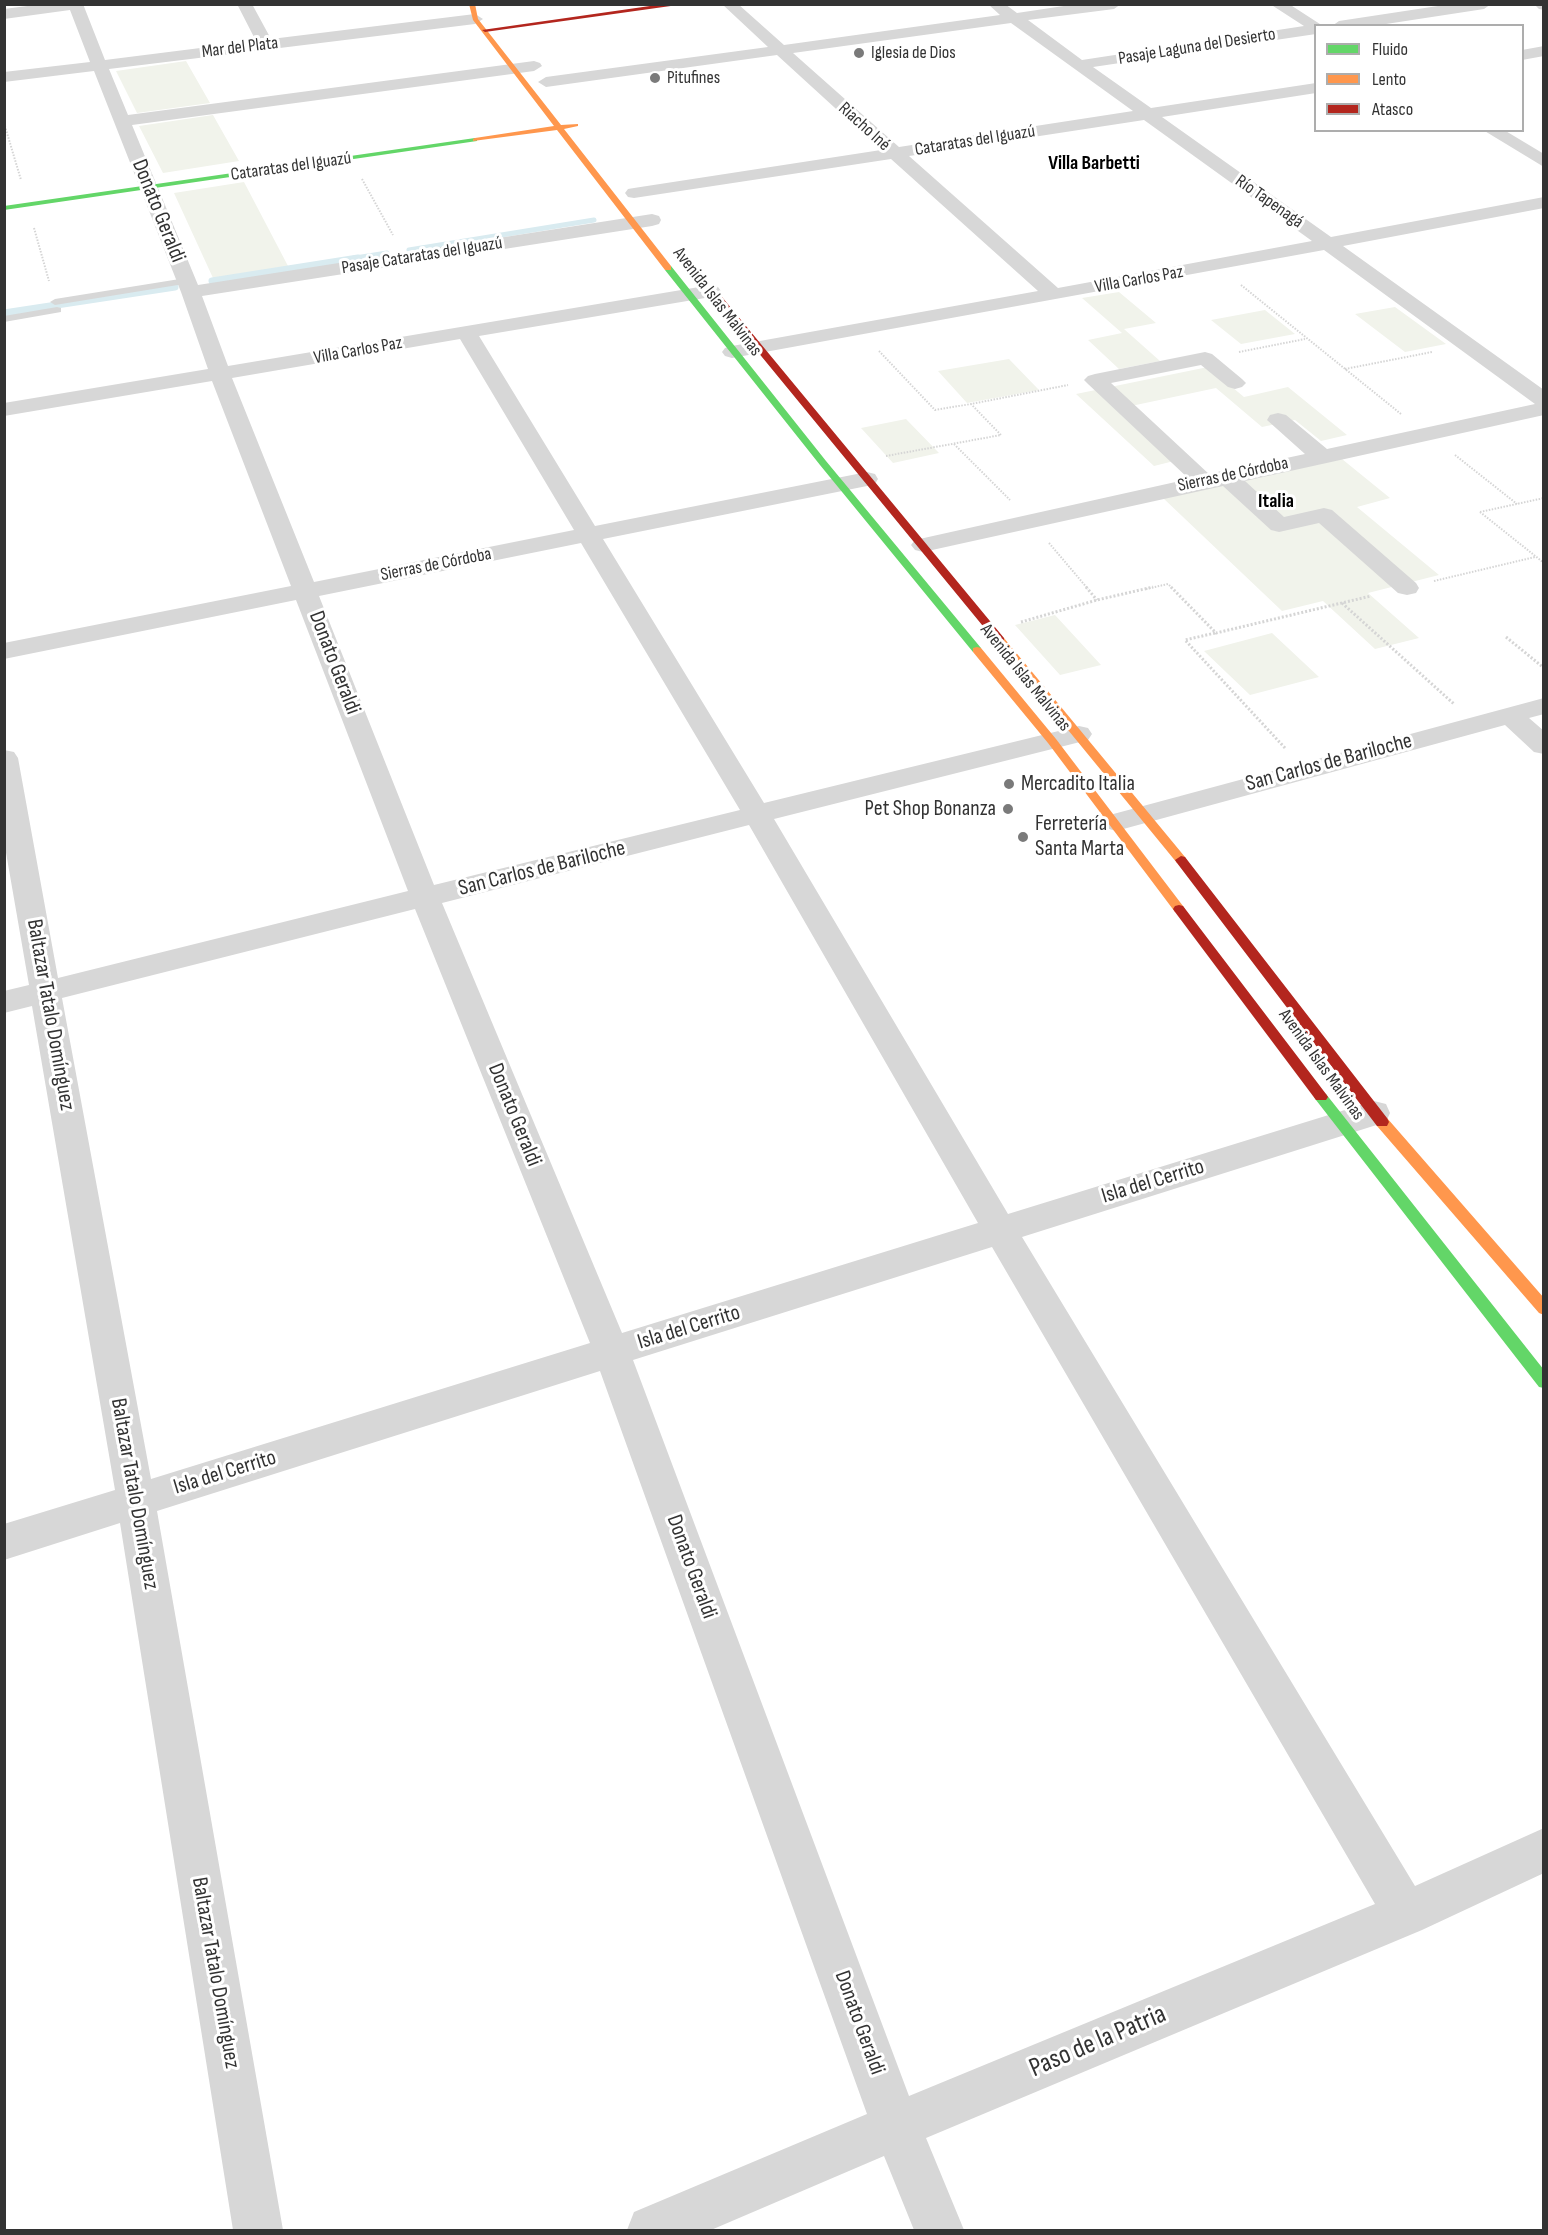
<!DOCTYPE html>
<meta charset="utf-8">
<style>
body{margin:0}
#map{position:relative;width:1548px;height:2235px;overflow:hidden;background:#fff;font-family:"Sofia Sans Condensed",sans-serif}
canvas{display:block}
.frame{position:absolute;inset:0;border:6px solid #333;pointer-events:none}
.legend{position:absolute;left:1314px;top:24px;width:210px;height:108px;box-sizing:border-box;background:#fff;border:2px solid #adadad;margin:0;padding:8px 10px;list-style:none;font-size:18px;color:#333}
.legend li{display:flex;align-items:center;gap:12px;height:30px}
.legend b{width:30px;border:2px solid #adadad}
</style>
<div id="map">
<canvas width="1548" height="2235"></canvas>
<div class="frame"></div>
<ul class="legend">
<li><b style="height:8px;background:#63d668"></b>Fluido</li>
<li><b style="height:8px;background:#ff974d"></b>Lento</li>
<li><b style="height:8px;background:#b3261e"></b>Atasco</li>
</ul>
</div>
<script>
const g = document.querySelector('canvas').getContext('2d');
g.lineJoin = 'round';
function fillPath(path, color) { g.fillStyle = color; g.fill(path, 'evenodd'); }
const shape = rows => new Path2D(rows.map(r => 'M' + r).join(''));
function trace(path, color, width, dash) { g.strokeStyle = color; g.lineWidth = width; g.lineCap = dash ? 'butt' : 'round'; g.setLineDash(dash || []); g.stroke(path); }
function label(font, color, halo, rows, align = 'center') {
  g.font = font + ' "Sofia Sans Condensed",sans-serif'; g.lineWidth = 6; g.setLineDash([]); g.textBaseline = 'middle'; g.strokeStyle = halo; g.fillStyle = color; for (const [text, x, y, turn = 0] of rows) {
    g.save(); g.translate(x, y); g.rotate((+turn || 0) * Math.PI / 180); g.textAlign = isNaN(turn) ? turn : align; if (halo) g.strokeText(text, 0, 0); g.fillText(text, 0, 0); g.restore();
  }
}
fillPath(shape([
 [186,61,210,103,137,113,116,71],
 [213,115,239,161,163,173,139,126],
 [244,182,288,266,213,278,174,193],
 [1119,292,1156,323,1124,329,1160,361,1119,369,1088,340,1122,333,1082,298],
 [1395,307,1446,344,1405,352,1355,314],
 [1265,310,1295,334,1241,344,1211,320],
 [1009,359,1039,390,967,403,938,371],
 [1208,367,1244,397,1288,387,1347,435,1321,441,1295,420,1262,427,1216,388,1117,409,1174,461,1154,466,1076,394],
 [906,419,939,453,893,463,861,428],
 [1342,459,1390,498,1357,507,1439,575,1368,593,1419,638,1375,649,1323,601,1282,611,1163,498],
 [1055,615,1101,665,1060,675,1015,625],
 [1272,633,1319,677,1250,695,1204,651]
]), '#f1f3eb');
trace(shape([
 [409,250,594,220],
 [349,259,387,253]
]), '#d9ebf0', 5);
trace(shape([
 [212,281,358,258],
 [4,313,175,287]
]), '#d9ebf0', 7);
trace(shape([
 [4,123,21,180],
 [362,179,393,235],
 [34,228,49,281],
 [1241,285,1401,414],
 [879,351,935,410,971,404],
 [1239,352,1305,339],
 [1345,369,1432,352],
 [954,444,1010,500],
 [1455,455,1517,504],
 [886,456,1001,435,971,404,1068,385],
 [1480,512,1544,563],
 [1480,512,1544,498],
 [1049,543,1088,589],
 [1434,581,1535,557],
 [1146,589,1168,584,1173,589]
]), '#d5d5d5', 2, [1.5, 1.5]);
trace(shape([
 [1086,587,1097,600],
 [1171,587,1216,633,1371,596],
 [1342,603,1454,704],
 [1021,622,1097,600,1153,587],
 [1215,633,1185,640,1285,748],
 [1506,637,1544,668]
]), '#d5d5d5', 3, [2, 2]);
fillPath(shape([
 [186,278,191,281,190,283,55,305,50,302,55,299,186,278],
 [57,307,61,308,61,312,4,322,4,316,57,307]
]), '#d7d7d7');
fillPath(shape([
 [43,4,83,4,105,60,256,41,237,4,252,4,271,39,475,14,483,19,475,24,109,69,128,115,534,61,540,63,542,66,534,71,132,125,198,285,652,214,659,216,661,220,659,224,652,226,202,296,228,366,711,285,718,287,721,291,718,295,711,297,479,336,595,526,867,472,875,474,878,479,875,484,867,486,603,539,764,803,1079,726,1088,728,1092,734,1088,740,774,819,1008,1214,1374,1101,1386,1104,1390,1113,1386,1122,1022,1237,1415,1886,1544,1828,1544,1873,1422,1930,926,2138,964,2230,914,2230,884,2156,711,2230,627,2230,634,2212,867,2114,600,1371,157,1511,283,2230,233,2230,120,1523,4,1560,4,1524,115,1490,32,1006,4,1013,4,991,29,985,4,841,4,750,14,752,18,758,58,978,408,891,296,600,4,659,4,643,291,586,212,381,4,416,4,403,208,369,181,292,94,71,4,82,4,72,90,62,70,10,4,19,4,9,43,4],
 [460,339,574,530,314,582,232,378,460,339],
 [581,543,740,810,434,885,319,596,581,543],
 [749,825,978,1223,622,1333,442,903,749,825],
 [415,909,590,1343,151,1479,62,998,415,909],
 [992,1247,1375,1904,909,2096,633,1360,992,1247],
 [722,4,738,4,784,45,1000,15,988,4,1005,4,1017,13,1077,4,1121,4,1114,9,1028,20,1082,60,1304,26,1270,4,1289,4,1323,26,1316,26,1316,34,1093,67,1151,108,1316,83,1316,93,1162,117,1331,237,1544,197,1544,208,1343,246,1544,390,1544,415,1245,481,1284,517,1324,508,1332,510,1416,583,1419,588,1416,593,1407,595,1398,593,1319,523,1279,532,1271,530,1223,486,923,552,915,550,911,545,915,540,1189,479,1088,384,1084,380,1088,376,1095,374,1205,352,1212,354,1242,379,1246,383,1242,387,1235,389,1228,387,1201,365,1111,383,1210,475,1226,469,1231,470,1305,454,1267,420,1270,415,1278,413,1286,415,1327,449,1535,404,1324,250,732,358,725,356,722,352,725,348,732,346,1038,291,891,159,634,198,628,197,625,193,628,189,634,188,881,150,777,55,546,87,538,82,546,77,768,47,722,4],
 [1011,23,1133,111,899,147,793,53,1011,23],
 [1144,120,1312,241,1058,288,909,156,1144,120],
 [1451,4,1491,4,1484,9,1373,26,1332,26,1339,21,1451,4],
 [1534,4,1544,4,1544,10,1539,9,1534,4],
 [1544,46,1544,56,1522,60,1522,50,1544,46],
 [1483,130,1504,130,1544,154,1544,167,1483,130],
 [1544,698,1544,714,1529,718,1544,731,1544,754,1534,752,1505,725,1116,831,1106,828,1102,822,1106,816,1544,698]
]), '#d7d7d7');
fillPath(shape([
 [475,138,477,139,477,141,4,210,4,206,475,138],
 [665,266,671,266,826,461,981,648,981,652,973,652,820,465,665,270,665,266],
 [1321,1092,1326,1094,1544,1370,1544,1388,1539,1387,1316,1100,1314,1097,1316,1094,1321,1092]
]), '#63d668');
fillPath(shape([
 [469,4,475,4,478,19,561,125,578,124,578,126,564,129,671,266,671,270,665,270,557,130,473,141,473,139,475,138,554,126,473,20,469,4],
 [1000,637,1004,638,1185,857,1187,860,1185,863,1177,863,996,642,995,640,1000,637],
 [977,647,981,648,1056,739,1183,906,1185,909,1183,912,1175,912,1048,743,973,652,973,648,977,647],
 [1382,1117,1387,1118,1544,1298,1544,1315,1539,1313,1377,1126,1375,1122,1382,1117]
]), '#ff974d');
fillPath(shape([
 [664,4,685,4,485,32,482,30,664,4],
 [716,297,722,297,1004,638,1004,642,996,642,716,301,716,297],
 [1181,856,1185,857,1387,1118,1389,1122,1387,1126,1377,1126,1177,863,1175,860,1181,856],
 [1179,905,1183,906,1326,1094,1328,1097,1326,1100,1316,1100,1175,912,1173,909,1175,906,1179,905]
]), '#b3261e');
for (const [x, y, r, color] of [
 [859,53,6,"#7a7a7a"],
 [655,78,6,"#7a7a7a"],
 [1009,784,6,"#7a7a7a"],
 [1008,809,6,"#7a7a7a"],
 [1023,837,6,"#7a7a7a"]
]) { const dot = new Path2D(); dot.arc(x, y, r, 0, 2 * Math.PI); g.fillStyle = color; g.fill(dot); trace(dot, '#fff', 2); }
label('18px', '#333', '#fff', [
 ["Pasaje Laguna del Desierto",1197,47,-9],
 ["Mar del Plata",240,48,-7],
 ["Riacho Iné",864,127,42],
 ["Cataratas del Iguazú",975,141,-9],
 ["Cataratas del Iguazú",291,167,-8],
 ["Río Tapenagá",1269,202,35],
 ["Pasaje Cataratas del Iguazú",422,256,-9],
 ["Villa Carlos Paz",1139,280,-10],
 ["Avenida Islas Malvinas",717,302,52],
 ["Villa Carlos Paz",358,351,-10],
 ["Sierras de Córdoba",1233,475,-12],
 ["Sierras de Córdoba",436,565,-11],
 ["Avenida Islas Malvinas",1025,678,51],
 ["Avenida Islas Malvinas",1321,1065,54]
]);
label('18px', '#333', '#fff', [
 ["Iglesia de Dios",871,53],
 ["Pitufines",667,78]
], 'left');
label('bold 20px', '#000', '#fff', [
 ["Villa Barbetti",1094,164],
 ["Italia",1276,502]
]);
label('22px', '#333', '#fff', [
 ["Donato Geraldi",158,211,68],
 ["Donato Geraldi",334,663,69],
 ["San Carlos de Bariloche",1329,763,-15],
 ["San Carlos de Bariloche",542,869,-14],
 ["Baltazar Tatalo Domínguez",50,1015,80],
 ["Donato Geraldi",514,1115,68],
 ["Isla del Cerrito",1153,1182,-17],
 ["Isla del Cerrito",689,1328,-17],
 ["Isla del Cerrito",225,1473,-17],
 ["Baltazar Tatalo Domínguez",134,1494,80],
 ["Donato Geraldi",691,1567,70],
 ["Baltazar Tatalo Domínguez",215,1973,80],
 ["Donato Geraldi",859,2023,70]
]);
label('22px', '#333', '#fff', [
 ["Mercadito Italia",1021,784],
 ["Pet Shop Bonanza",996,809,"right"],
 ["Ferretería",1035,824],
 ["Santa Marta",1035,849]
], 'left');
label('27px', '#333', '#fff', [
 ["Paso de la Patria",1098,2042,-23]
]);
</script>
